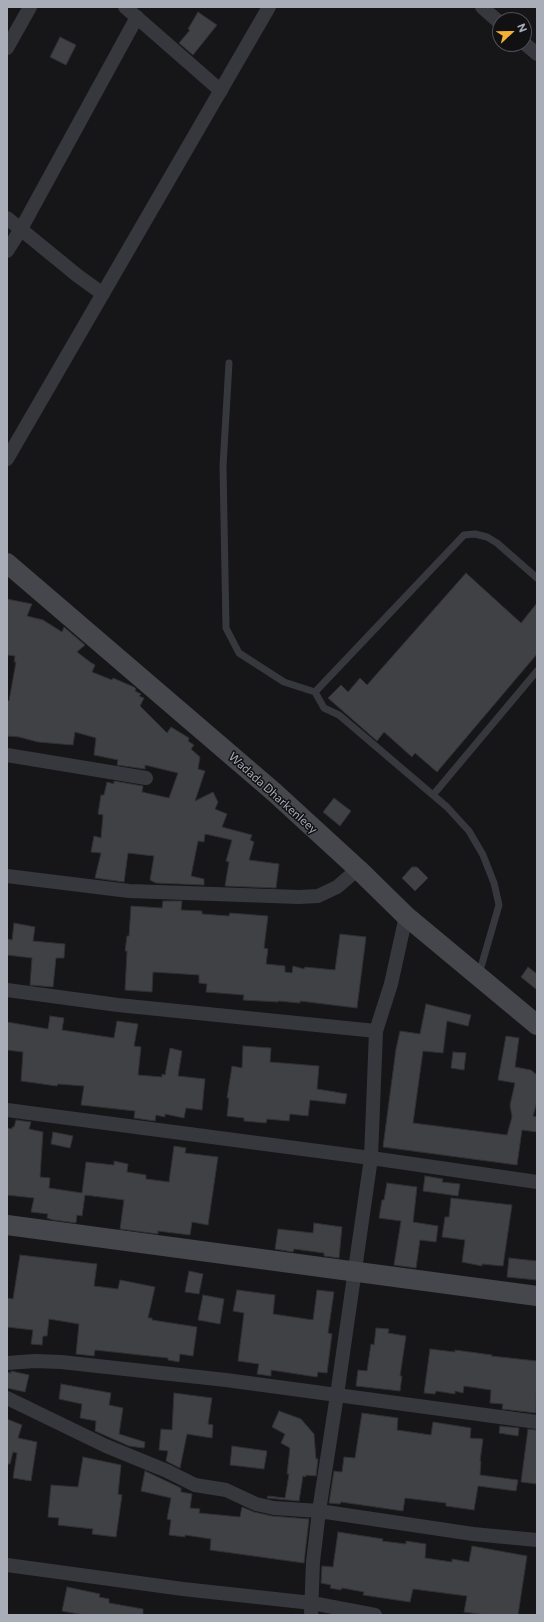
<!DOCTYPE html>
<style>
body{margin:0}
#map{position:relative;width:544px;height:1622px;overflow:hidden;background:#161618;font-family:Commissioner,sans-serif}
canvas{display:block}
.frame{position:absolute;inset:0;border:8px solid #a8adb8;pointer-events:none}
.north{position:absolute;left:492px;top:12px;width:40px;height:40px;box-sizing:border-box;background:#111113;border:1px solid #4d4f55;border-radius:50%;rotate:68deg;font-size:11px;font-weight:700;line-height:16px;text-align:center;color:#a8adb8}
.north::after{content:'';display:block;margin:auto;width:14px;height:18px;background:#f2b134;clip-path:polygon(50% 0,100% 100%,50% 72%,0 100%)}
</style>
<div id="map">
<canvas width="544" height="1622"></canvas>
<div class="frame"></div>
<div class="north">N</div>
</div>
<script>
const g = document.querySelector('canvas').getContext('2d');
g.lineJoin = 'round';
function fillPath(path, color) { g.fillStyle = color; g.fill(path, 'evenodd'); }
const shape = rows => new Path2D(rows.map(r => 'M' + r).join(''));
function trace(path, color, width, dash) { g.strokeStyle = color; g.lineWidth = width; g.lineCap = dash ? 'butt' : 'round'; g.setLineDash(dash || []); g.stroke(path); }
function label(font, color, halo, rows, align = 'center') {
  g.font = font + ' Commissioner,sans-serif'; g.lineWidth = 3; g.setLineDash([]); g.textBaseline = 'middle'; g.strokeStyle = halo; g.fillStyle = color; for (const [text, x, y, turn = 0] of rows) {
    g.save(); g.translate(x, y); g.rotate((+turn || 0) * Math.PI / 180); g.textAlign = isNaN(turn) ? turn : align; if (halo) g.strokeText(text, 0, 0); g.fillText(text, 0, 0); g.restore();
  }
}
const building = shape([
 [198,12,217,25,193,55,179,43,190,30,188,29,198,12],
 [60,37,76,45,66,65,50,57,60,37],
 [466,573,521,623,537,603,537,654,437,772,415,753,412,757,384,732,377,741,328,698,341,685,348,692,360,678,367,685,466,573],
 [7,599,32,604,27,616,43,620,62,632,64,627,85,645,77,652,90,662,95,665,92,672,112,680,113,678,134,687,136,689,135,691,141,694,139,696,144,698,140,706,167,733,171,727,189,738,188,741,194,745,191,749,200,757,198,769,205,771,195,801,213,792,218,802,215,809,227,814,222,827,252,835,250,840,254,842,249,860,279,864,276,888,225,886,229,862,226,861,232,840,205,834,204,842,198,841,191,876,204,879,204,885,156,883,150,880,154,856,128,853,124,882,95,878,101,853,91,852,94,836,101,838,103,815,98,814,101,795,104,795,107,782,114,784,114,781,143,786,142,792,169,798,178,773,145,765,145,769,117,765,118,760,94,755,96,738,75,732,73,745,38,742,19,737,7,736,7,700,9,701,16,662,14,662,15,656,7,655,7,599],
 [334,798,351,811,340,826,323,812,334,798],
 [412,867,417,867,428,878,415,891,402,878,412,867],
 [163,901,182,901,181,910,202,911,202,914,229,916,230,913,268,916,264,948,268,949,266,964,285,966,285,972,292,973,293,966,304,969,305,967,335,970,340,934,366,937,357,1008,300,1001,300,1003,278,1001,278,1002,243,1000,244,995,206,992,207,984,199,983,199,975,153,972,152,992,125,990,127,951,125,951,127,936,129,936,131,906,162,908,163,901],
 [14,923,35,927,33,941,65,944,64,958,56,958,53,987,30,985,32,958,7,955,7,939,12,940,14,923],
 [528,967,537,974,537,990,521,977,528,967],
 [426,1004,471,1015,468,1026,447,1021,443,1053,423,1051,413,1123,507,1135,512,1117,510,1105,515,1083,498,1080,506,1036,519,1038,515,1067,531,1070,537,1075,537,1102,533,1116,537,1117,537,1132,522,1130,517,1165,383,1147,396,1049,400,1031,420,1034,426,1004],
 [50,1016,64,1018,62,1030,114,1038,117,1021,138,1024,134,1046,141,1047,138,1075,162,1077,162,1074,165,1075,170,1048,182,1051,178,1076,205,1079,202,1110,186,1108,184,1118,165,1114,165,1117,156,1115,155,1121,134,1118,135,1111,81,1105,84,1086,58,1084,57,1086,21,1081,23,1052,7,1050,7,1022,48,1029,50,1016],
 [243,1046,271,1048,270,1062,319,1066,317,1089,347,1094,345,1104,310,1100,308,1116,290,1114,289,1121,267,1119,266,1123,244,1121,244,1118,227,1116,229,1098,227,1098,232,1066,242,1068,243,1046],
 [453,1052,466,1053,464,1070,451,1068,453,1052],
 [16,1120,31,1122,29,1129,43,1132,40,1177,50,1178,49,1188,82,1193,86,1162,114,1165,114,1161,128,1164,127,1172,146,1175,146,1179,169,1182,174,1146,186,1148,185,1153,218,1157,208,1225,192,1222,190,1235,158,1231,158,1234,120,1229,124,1200,85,1195,82,1216,77,1215,76,1223,53,1220,47,1218,48,1214,31,1212,34,1198,7,1195,7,1128,12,1129,12,1127,14,1127,16,1120],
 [53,1132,73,1136,70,1148,51,1144,53,1132],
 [425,1176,443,1179,442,1182,460,1184,458,1196,423,1191,425,1176],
 [387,1183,417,1187,413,1222,438,1226,436,1242,420,1240,416,1268,394,1265,401,1221,379,1218,382,1200,384,1200,387,1183],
 [451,1198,512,1205,503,1266,482,1264,482,1266,462,1262,465,1240,442,1237,445,1217,449,1217,451,1198],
 [314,1223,342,1227,339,1258,324,1256,324,1253,294,1249,293,1252,275,1249,278,1229,313,1233,314,1223],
 [20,1255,97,1264,94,1286,118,1289,120,1280,155,1287,148,1318,152,1318,152,1320,197,1327,193,1356,180,1354,179,1362,168,1360,168,1358,95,1350,94,1356,76,1354,79,1324,49,1319,47,1336,43,1336,42,1345,31,1344,33,1330,7,1327,7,1298,13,1299,20,1255],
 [509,1258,537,1261,537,1280,507,1277,509,1258],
 [189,1271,203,1274,199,1294,185,1292,189,1271],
 [237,1290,275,1295,273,1314,313,1320,317,1290,334,1292,328,1333,332,1334,327,1373,318,1372,317,1377,271,1370,271,1376,257,1374,259,1364,238,1361,244,1313,233,1311,237,1290],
 [203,1295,224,1299,220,1324,198,1320,203,1295],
 [376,1328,389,1329,388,1333,406,1336,400,1376,402,1376,400,1391,356,1386,358,1370,367,1371,371,1344,374,1345,376,1328],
 [430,1349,455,1352,455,1350,492,1355,491,1356,537,1361,536,1413,502,1409,503,1404,490,1403,491,1390,464,1386,463,1393,455,1391,455,1394,436,1391,435,1394,424,1393,430,1349],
 [11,1371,29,1375,25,1392,7,1388,7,1372,11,1373,11,1371],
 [61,1384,111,1393,109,1405,123,1408,119,1434,145,1442,144,1448,129,1446,95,1431,96,1421,80,1418,82,1404,59,1399,61,1384],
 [174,1393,212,1398,208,1424,213,1425,212,1438,187,1434,180,1468,166,1461,168,1451,159,1450,161,1429,172,1430,174,1393],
 [279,1411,301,1419,314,1434,316,1459,318,1459,316,1476,306,1475,306,1477,303,1476,299,1501,267,1498,268,1496,285,1498,289,1474,287,1474,290,1448,281,1443,285,1434,272,1427,279,1411],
 [362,1413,398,1418,397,1430,431,1435,433,1422,471,1428,470,1438,483,1439,480,1461,481,1461,480,1475,518,1480,516,1491,478,1486,474,1510,446,1506,446,1503,405,1498,403,1511,341,1502,340,1504,329,1503,334,1471,342,1472,344,1457,355,1458,362,1413],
 [7,1419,22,1425,18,1438,37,1442,31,1481,13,1478,17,1453,13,1452,10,1464,7,1464,7,1419],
 [500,1426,519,1428,518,1436,499,1433,500,1426],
 [528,1429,537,1430,537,1484,521,1482,528,1429],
 [232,1446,267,1451,264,1469,230,1465,232,1446],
 [83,1457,121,1465,118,1494,122,1495,116,1537,92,1534,93,1529,58,1525,59,1518,48,1517,51,1485,78,1487,83,1457],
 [145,1471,181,1488,181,1492,192,1494,190,1508,200,1509,199,1513,240,1517,242,1507,254,1512,272,1516,309,1519,304,1563,210,1550,211,1539,185,1535,185,1537,169,1535,171,1520,167,1519,171,1498,141,1491,145,1471],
 [338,1532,383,1539,382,1541,406,1544,406,1541,426,1544,425,1558,452,1562,452,1559,469,1562,472,1546,527,1556,518,1615,485,1615,464,1612,467,1596,413,1589,410,1602,363,1595,364,1592,342,1588,341,1590,330,1588,331,1585,321,1583,322,1566,333,1567,338,1532],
 [67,1587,100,1594,99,1597,109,1599,109,1603,143,1609,143,1615,84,1615,62,1611,67,1587]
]);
fillPath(building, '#404145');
trace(building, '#303034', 1);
trace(shape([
 [229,363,223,466,226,628,239,653,284,682,315,692,324,708,339,715,447,807,469,831,483,855,494,883,499,905,479,974],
 [315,692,464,535,475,534,487,537,497,543,537,578],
 [433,795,537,671]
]), '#37383d', 7);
trace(shape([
 [125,7,221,91],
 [482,7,500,23],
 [524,43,537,54],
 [7,48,30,7],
 [7,218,78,276,103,294],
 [7,251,21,229,137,17],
 [7,459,269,7],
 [7,755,146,778],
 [7,876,129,891,299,897,318,896,337,887,358,869],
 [7,990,118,1005,376,1031],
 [7,1110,371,1158,537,1182],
 [7,1363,35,1361,61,1362,226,1380,537,1422],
 [7,1398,106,1446,167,1471,195,1485,226,1490,256,1504,274,1508,319,1511,473,1534,537,1540],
 [7,1565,183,1589,312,1603,375,1615],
 [311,1615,313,1562,319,1511,337,1395,371,1158,376,1031,391,984,406,916]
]), '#37383d', 14);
trace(shape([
 [7,563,274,792,358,869,406,916,537,1025],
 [7,1225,537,1296]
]), '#45474d', 20);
label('12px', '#a8adb8', '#111113', [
 ["Wadada Dharkenleey",273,793,42]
]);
</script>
